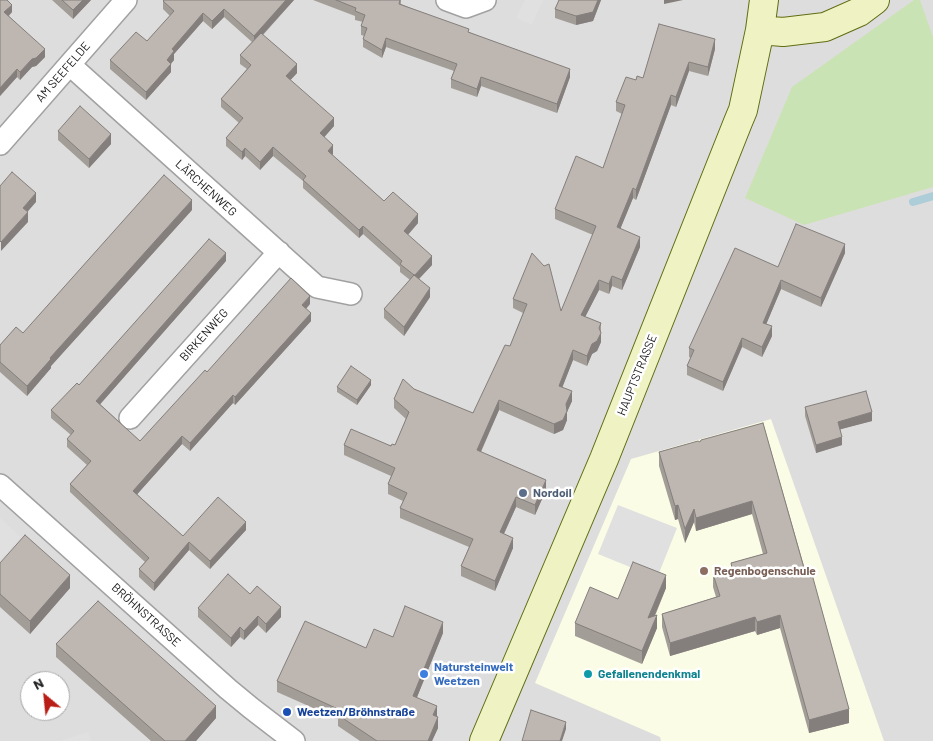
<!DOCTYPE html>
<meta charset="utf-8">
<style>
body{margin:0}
#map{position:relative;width:933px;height:741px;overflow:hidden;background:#f0ede8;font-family:Barlow,sans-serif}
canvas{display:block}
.north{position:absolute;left:20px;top:671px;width:50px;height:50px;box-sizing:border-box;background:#fff;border:1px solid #a6a6a6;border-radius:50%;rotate:332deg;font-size:14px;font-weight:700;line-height:20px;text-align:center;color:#202020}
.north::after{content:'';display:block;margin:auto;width:18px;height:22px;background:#b91d17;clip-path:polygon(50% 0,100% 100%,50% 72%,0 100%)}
</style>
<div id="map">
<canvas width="933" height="741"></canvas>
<div class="north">N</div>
</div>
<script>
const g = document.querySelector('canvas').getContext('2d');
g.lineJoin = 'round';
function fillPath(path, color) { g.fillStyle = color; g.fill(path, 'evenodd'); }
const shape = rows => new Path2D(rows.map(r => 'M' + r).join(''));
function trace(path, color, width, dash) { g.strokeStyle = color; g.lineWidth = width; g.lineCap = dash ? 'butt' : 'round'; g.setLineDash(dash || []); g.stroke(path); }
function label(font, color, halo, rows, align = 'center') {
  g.font = font + ' Barlow,sans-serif'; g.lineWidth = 5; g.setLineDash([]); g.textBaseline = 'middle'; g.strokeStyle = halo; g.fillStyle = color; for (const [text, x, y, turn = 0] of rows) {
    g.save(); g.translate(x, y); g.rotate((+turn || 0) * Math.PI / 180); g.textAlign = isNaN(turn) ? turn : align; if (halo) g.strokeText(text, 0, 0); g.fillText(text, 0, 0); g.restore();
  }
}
fillPath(shape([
 [0,0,933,0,933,741,0,741],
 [30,681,60,681,60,711,30,711]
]), '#dedddd');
fillPath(shape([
 [771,419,884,741,661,741,660,737,535,683,631,459]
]), '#fbfce5');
fillPath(shape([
 [914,0,920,0,933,37,933,187,804,225,745,198,792,87]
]), '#cae3b4');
fillPath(shape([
 [525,0,543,0,532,25,516,18],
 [618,505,677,528,657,578,598,554],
 [0,518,21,537,0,560],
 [88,732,91,741,61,741]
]), '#e0e0e0');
trace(shape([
 [913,202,933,196]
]), '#adcdd8', 8);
const street = shape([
 [447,0,466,7,485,0],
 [70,65,317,287,351,294],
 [0,144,126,0],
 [130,418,279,252],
 [0,485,228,689,251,708,294,741]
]);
const secondary = shape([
 [760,30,783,32,825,27,859,12,875,0],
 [484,741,604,459,738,122,743,110,760,30,764,0]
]);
trace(street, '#a1a1a1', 24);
trace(secondary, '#606d12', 30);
trace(street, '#fff', 21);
trace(secondary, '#eff3c3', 28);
fillPath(shape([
 [0,0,12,12,9,16,45,57,36,66,32,67,20,80,17,77,0,96],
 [52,0,91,0,73,19],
 [164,0,294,0,263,35,297,73,290,80,334,126,324,137,333,154,332,155,384,201,418,223,408,235,432,265,419,279,430,297,404,336,384,318,384,309,410,280,400,272,400,267,363,234,359,238,303,188,303,181,273,156,260,170,245,156,242,160,226,146,226,138,239,123,221,107,221,99,247,69,240,64,240,55,252,42,224,17,212,29,203,21,174,54,174,60,171,64,171,72,146,100,110,69,110,60,147,41,170,16,163,9,163,1],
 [313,0,401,0,401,4,469,32,570,77,557,113,481,86,477,97,451,88,451,79,454,71,386,47,382,58,363,47,363,39,365,36,361,35,361,26,363,22,355,20,355,16],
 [559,0,601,0,593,21,576,25,555,18,555,9],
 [715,49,708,76,689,71,676,107,671,105,636,200,633,198,620,229,640,247,622,290,612,286,609,294,599,290,585,317,601,323,601,342,597,351,592,354,587,366,573,360,562,387,572,401,567,412,567,420,563,430,554,434,499,410,481,452,546,490,535,515,516,507,504,534,513,548,495,591,461,576,461,566,469,547,400,518,400,508,403,501,388,494,388,484,391,476,344,455,344,445,395,445,406,419,394,408,394,399,414,389,473,413,510,346,523,313,513,308,513,299,561,311,593,235,555,219,555,209,603,168,622,114,616,111,616,102,636,80,643,78],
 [58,131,111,144,89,168,58,140],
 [192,210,51,366,51,368,27,396,0,372,0,345,23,333],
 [845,253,821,307,781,289,766,324,772,336,762,357,742,347,723,391,687,375,687,366,691,358,689,357,689,348,778,267],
 [226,261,100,404,140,441,207,372,310,304,306,309,311,321,235,405,233,403,190,451,182,444,137,494,183,536,246,530,210,569,189,550,154,591,139,577,139,569,145,562,70,492,70,484,87,465,67,447,67,439,71,435,51,418,51,410],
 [371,385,357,405,337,392,337,387],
 [805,407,872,421,840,429,842,445,816,453,805,416],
 [763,423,849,723,809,733,780,628,757,635,755,631,670,656,662,627,662,614,716,597,713,587,713,574,731,568,731,563,763,554,752,514,696,531,694,522,685,543,678,519,675,520,659,466,659,452,700,442],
 [0,563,70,588,30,634,0,607],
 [666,588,655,616,657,628,642,664,575,636,575,623,618,599],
 [250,594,281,617,266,633,258,625,244,640,240,637,231,647,198,617,198,608],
 [443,633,417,697,437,717,438,728,432,741,360,741,338,726,338,719,277,692,277,681,366,648],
 [56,644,216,718,196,741,151,741,56,657]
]), '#a39d98');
fillPath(shape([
 [83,0,91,0,73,19,73,10],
 [286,0,294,0,254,44,254,36],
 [598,0,601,0,593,21,576,25,576,16],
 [664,0,683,0,664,4],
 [12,5,12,12,4,20,4,12],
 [224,9,224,17,212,29,212,21],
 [203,13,203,21,174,54,174,60,167,68,167,60,172,49],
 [386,38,386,47,382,58,382,50],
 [715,39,715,49,708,76,708,67],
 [45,49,45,57,36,66,32,67,20,80,20,72,32,59],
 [689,62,689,71,676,107,676,97],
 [171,64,171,72,146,100,146,92],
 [297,64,297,73,286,85,286,76],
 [17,69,17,77,0,96,0,88],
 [570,69,570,77,557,113,557,104],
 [481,77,481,86,477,97,477,89],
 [671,95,671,105,636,200,636,190],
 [334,118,334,126,320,142,320,133],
 [111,134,111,144,89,168,89,159],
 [333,145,333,154,328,160,328,151],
 [273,147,273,156,260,170,260,162],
 [245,148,245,156,242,160,242,152],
 [633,188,633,198,617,237,617,227],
 [36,193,36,202,23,217,23,208],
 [192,200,192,210,51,366,51,368,27,396,27,386,50,358],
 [28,212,28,222,1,251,1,242],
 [418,214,418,223,404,239,404,231],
 [363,226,363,234,359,238,359,230],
 [640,237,640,247,622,290,622,280],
 [845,244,845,253,821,307,821,298],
 [226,253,226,261,96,409,96,401],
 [432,256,432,265,414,284,414,276],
 [612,276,612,286,609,294,609,284],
 [599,280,599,290,581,325,581,315],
 [781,280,781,289,763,332,763,323],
 [430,288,430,297,404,336,404,327],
 [310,296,310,304,302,313,302,305],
 [311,313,311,321,235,405,235,397],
 [772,326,772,336,762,357,762,347],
 [601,333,601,342,597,351,592,354,587,366,587,356,592,344],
 [742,338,742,347,723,391,723,382],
 [573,350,573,360,559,396,559,386],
 [371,380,371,385,357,405,357,400],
 [572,391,572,401,567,412,567,420,563,430,554,434,554,424,566,404],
 [233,395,233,403,190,451,190,443],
 [499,400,499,410,477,460,477,450],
 [872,412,872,421,838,430,838,422],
 [182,436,182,444,133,499,133,491],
 [842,437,842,445,816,453,816,445],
 [546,480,546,490,535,515,535,505],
 [516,497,516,507,500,542,500,532],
 [752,501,752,514,696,531,696,518],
 [678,505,678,519,675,520,675,506],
 [694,509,694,522,685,543,685,529],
 [246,522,246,530,210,569,210,561],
 [513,538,513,548,495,591,495,581],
 [189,542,189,550,154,591,154,583],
 [70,575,70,588,30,634,30,621],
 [666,575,666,588,648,631,648,618],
 [281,607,281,617,266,633,266,624],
 [657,615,657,628,642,664,642,651],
 [780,615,780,628,757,635,757,622],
 [258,616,258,625,244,640,244,631],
 [755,617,755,631,670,656,670,643],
 [443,622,443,633,413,707,413,696],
 [240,627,240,637,231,647,231,638],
 [216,706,216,718,196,741,185,741],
 [437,706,437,717,433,715],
 [849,709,849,723,809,733,809,720],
 [438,717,438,728,432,741,428,741],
 [566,722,566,729,562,741,560,741]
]), '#847f7c');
const building = shape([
 [0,0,7,0,12,5,4,12,45,49,36,58,32,59,20,72,17,69,0,88,0,0],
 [62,0,83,0,73,10,62,0],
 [164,0,286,0,254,36,224,9,212,21,203,13,172,49,174,51,167,60,171,64,146,92,110,60,136,32,147,41,174,11,163,1,164,0],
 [336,0,400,0,399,4,469,29,468,32,570,69,557,104,481,77,477,89,451,79,457,64,386,38,382,50,363,39,367,28,361,26,365,15,355,11,356,8,336,0],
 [559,0,598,0,593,12,576,16,555,9,559,0],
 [659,24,715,39,708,67,689,62,676,97,671,95,636,190,633,188,617,227,640,237,622,280,612,276,609,284,599,280,581,315,601,323,599,328,601,333,597,341,592,344,587,356,573,350,559,386,572,391,566,404,567,411,563,420,554,424,499,400,477,450,546,480,535,505,516,497,500,532,513,538,495,581,461,566,473,539,400,508,407,493,388,484,395,468,344,445,351,429,391,446,392,444,395,445,409,412,394,399,403,379,414,389,473,413,505,345,510,346,527,304,513,299,532,253,544,266,549,264,561,311,596,226,555,209,576,156,603,168,625,105,616,102,626,77,636,80,637,76,643,78,659,24],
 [261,33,297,64,286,76,334,118,320,133,333,145,328,151,384,201,393,192,418,214,404,231,432,256,415,275,414,275,400,264,402,261,363,226,359,230,303,180,306,176,273,147,260,162,245,148,242,152,226,138,243,118,221,99,251,65,240,55,261,33],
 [80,106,111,134,89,159,58,131,80,106],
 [12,172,36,193,23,208,28,212,1,242,0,241,0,186,12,172],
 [164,175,192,200,50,358,51,359,27,386,0,362,0,345,16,327,23,333,164,175],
 [796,224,845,244,821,298,781,280,763,323,772,326,762,347,742,338,723,382,687,366,694,350,689,348,735,248,778,267,796,224],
 [209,239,226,253,96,401,140,441,205,370,207,372,291,278,310,296,302,305,311,313,235,397,233,395,190,443,182,436,133,491,183,536,218,497,246,522,210,561,189,542,154,583,139,569,149,558,70,484,91,461,67,439,74,431,51,410,77,383,79,385,209,239],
 [414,275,430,288,404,327,384,309,414,275],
 [351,366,371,380,357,400,337,387,351,366],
 [866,391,872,412,838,422,842,437,816,445,805,407,866,391],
 [763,423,804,568,810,567,849,709,809,720,780,615,757,622,755,617,670,643,662,614,720,596,713,574,732,568,731,563,767,553,752,501,696,518,694,509,685,529,678,505,675,506,659,452,698,441,700,442,701,440,763,423],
 [25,535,70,575,30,621,0,594,0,563,25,535],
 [633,562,666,575,648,618,657,615,642,651,575,623,590,587,618,599,633,562],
 [228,574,250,594,257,586,281,607,266,624,258,616,244,631,240,627,231,638,198,608,228,574],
 [98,601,216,706,185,741,165,741,56,644,98,601],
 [405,606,443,622,413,696,437,706,433,715,438,717,428,741,377,741,338,715,340,710,277,681,305,621,366,648,374,629,393,637,405,606],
 [531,710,566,722,560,741,522,741,531,710]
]);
fillPath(building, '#bdb6b1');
trace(building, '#847f7c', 1);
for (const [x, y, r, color] of [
 [523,493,5,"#5c6f8a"],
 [704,571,5,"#8d6e63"],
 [424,674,5,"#3f7fe0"],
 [588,674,5,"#0f9aa8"],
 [287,712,5,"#1a4fb4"]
]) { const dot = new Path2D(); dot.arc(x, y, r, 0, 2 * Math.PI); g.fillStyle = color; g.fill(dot); trace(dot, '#fff', 2); }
label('12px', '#202020', '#fff', [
 ["AM SEEFELDE",63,72,-49],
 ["LÄRCHENWEG",206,188,42],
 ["BIRKENWEG",204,335,-48],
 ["HAUPTSTRASSE",637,375,-68],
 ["BRÖHNSTRASSE",146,615,42]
]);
label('bold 12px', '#4e5e75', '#fff', [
 ["Nordoil",533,493]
], 'left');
label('bold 12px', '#785e54', '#fff', [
 ["Regenbogenschule",714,571]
], 'left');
label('bold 12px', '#366cbe', '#fff', [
 ["Natursteinwelt",434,667],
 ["Weetzen",434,681]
], 'left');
label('bold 12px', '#0d838f', '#fff', [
 ["Gefallenendenkmal",598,674]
], 'left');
label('bold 12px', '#164399', '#fff', [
 ["Weetzen/Bröhnstraße",297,712]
], 'left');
</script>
